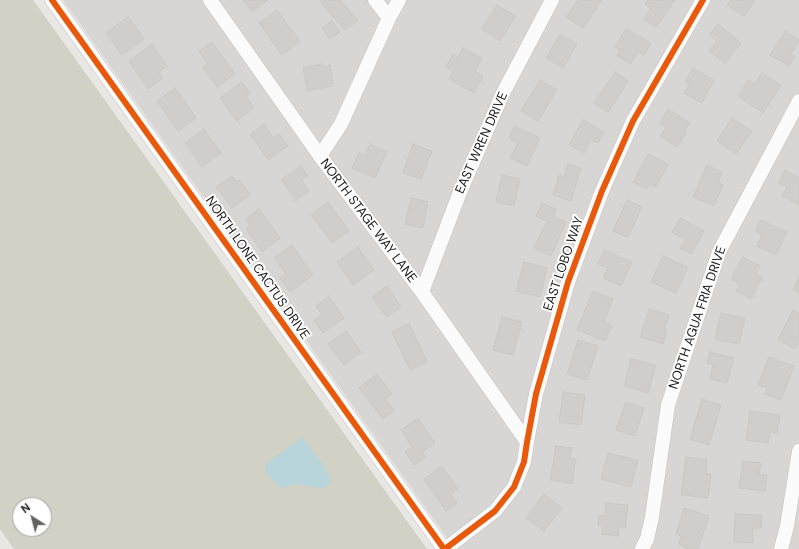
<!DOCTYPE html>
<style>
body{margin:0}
#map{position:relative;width:799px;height:549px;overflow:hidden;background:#e9e7e3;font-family:"DM Sans",sans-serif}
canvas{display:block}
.north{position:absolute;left:12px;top:497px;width:40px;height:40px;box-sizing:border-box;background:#fff;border:1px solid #a3a3a3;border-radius:50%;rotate:324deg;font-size:11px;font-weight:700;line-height:16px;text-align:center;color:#1a1a1a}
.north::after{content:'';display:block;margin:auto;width:14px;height:18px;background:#626260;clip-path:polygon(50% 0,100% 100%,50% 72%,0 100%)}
</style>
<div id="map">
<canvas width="799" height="549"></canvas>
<div class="north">N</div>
</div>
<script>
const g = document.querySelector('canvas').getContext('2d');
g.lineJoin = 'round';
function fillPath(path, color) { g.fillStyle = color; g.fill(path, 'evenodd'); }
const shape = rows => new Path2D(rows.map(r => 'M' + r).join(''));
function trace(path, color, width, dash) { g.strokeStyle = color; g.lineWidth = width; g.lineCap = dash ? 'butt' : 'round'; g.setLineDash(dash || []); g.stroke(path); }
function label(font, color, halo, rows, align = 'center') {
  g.font = font + ' "DM Sans",sans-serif'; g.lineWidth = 4; g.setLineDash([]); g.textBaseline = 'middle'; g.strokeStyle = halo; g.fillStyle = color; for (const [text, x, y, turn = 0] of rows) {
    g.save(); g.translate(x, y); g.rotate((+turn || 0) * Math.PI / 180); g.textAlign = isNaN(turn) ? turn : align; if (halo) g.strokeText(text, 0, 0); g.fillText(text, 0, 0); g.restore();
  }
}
fillPath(shape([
 [63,0,799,0,799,549,455,549]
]), '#d8d6d4');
fillPath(shape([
 [0,0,33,0,427,549,14,549,0,529],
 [20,505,44,505,44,529,20,529]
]), '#d2d1c5');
fillPath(shape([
 [302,437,318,458,331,478,328,486,322,488,307,486,296,484,285,487,279,487,265,471,267,464,271,460]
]), '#b7d5db');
const building = shape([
 [243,0,268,0,252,12,243,0],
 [322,0,340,0,358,20,345,30,320,2,322,0],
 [578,0,602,0,583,28,566,17,578,0],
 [648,0,675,0,656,27,644,19,651,8,645,4,648,0],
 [731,0,755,0,744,16,727,5,731,0],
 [497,5,516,16,500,41,482,29,497,5],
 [277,10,300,42,282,55,259,23,277,10],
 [128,17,144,39,122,55,106,33,128,17],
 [332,21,340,32,330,39,322,28,332,21],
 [718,24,741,43,725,63,709,51,717,41,710,35,718,24],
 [626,29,651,43,644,55,638,51,631,64,617,56,620,50,615,47,626,29],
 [785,31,799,40,791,54,795,56,789,66,770,55,785,31],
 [560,34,577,44,563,68,546,58,560,34],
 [212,42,235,74,217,87,203,68,208,64,199,51,212,42],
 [152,44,167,66,159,72,163,78,148,89,129,61,152,44],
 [463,48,482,58,475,71,483,76,474,93,449,79,453,71,446,67,453,54,458,57,463,48],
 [322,64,323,67,330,65,333,86,307,91,303,67,322,64],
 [693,68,714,80,702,103,684,93,689,84,685,82,693,68],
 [615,72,628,81,608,112,594,103,615,72],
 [762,73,781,85,763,113,738,96,748,80,755,84,762,73],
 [540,80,557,90,538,121,521,111,540,80],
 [242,82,250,93,246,96,254,108,237,121,220,98,242,82],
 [175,88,196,118,178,131,157,101,175,88],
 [668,109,690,123,684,131,687,132,677,147,660,136,666,127,660,123,668,109],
 [732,118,752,131,736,154,717,141,732,118],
 [583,120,604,132,598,143,591,140,584,153,569,145,583,120],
 [264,124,273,138,279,134,288,146,268,160,250,134,264,124],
 [514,126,540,138,527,166,510,158,518,143,509,138,514,126],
 [204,129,221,153,202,167,185,143,204,129],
 [370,144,387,152,375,178,352,168,359,153,365,155,370,144],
 [413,144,432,151,421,179,403,173,413,144],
 [648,154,668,164,656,187,649,184,647,189,633,182,648,154],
 [568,164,581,168,571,201,553,195,559,175,564,177,568,164],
 [707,165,722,172,718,183,723,185,714,206,693,197,707,165],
 [301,166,308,175,301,180,309,191,296,201,281,180,301,166],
 [785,170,799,178,799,205,782,196,787,187,779,183,785,170],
 [502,175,520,179,514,206,496,202,502,175],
 [232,176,237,182,239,180,250,195,232,208,216,187,232,176],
 [411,198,428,202,423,228,405,224,411,198],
 [627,200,642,207,628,237,613,231,627,200],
 [328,202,349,231,332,243,311,215,328,202],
 [542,203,556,209,553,216,566,222,551,256,534,248,547,221,536,216,542,203],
 [259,209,280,238,262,252,246,229,250,226,246,219,259,209],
 [680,218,704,231,692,254,680,248,685,240,672,232,680,218],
 [761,220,787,232,776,255,757,246,762,235,755,231,761,220],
 [292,245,313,275,290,292,280,278,286,274,274,258,292,245],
 [358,247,374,270,353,285,337,262,358,247],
 [604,250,632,262,621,286,603,278,608,268,598,264,604,250],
 [663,256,688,267,676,293,651,282,663,256],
 [743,257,760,266,756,274,762,277,751,299,736,291,740,284,731,279,743,257],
 [524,262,547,268,540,297,516,291,524,262],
 [799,277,799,293,793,290,799,277],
 [387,286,401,307,387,317,372,297,387,286],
 [593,291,613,299,604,322,612,325,605,341,577,330,593,291],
 [329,296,344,318,323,333,314,320,322,315,316,306,329,296],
 [649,309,669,315,664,329,667,330,663,344,640,337,649,309],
 [793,310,799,313,799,341,795,349,778,340,793,310],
 [721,313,745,318,739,344,715,339,721,313],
 [502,317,522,322,513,355,493,350,502,317],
 [409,323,427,362,410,370,392,332,409,323],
 [346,331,361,352,344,365,328,344,346,331],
 [578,340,598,346,587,380,567,374,578,340],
 [710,352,734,358,727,383,710,379,713,365,707,363,710,352],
 [769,357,794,366,781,400,765,394,767,388,758,385,769,357],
 [631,359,656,365,648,393,624,386,631,359],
 [377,374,392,394,385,399,394,411,383,419,359,388,377,374],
 [563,392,585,395,581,425,559,422,563,392],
 [702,399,721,405,709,445,690,439,702,399],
 [626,402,644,408,635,436,616,430,626,402],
 [750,411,780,415,777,433,770,432,768,443,746,440,750,411],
 [418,418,435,443,422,452,426,457,414,465,405,452,412,447,401,430,418,418],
 [556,446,572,448,570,458,576,459,572,484,550,480,556,446],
 [608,453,638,460,631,487,601,479,608,453],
 [686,457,707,459,706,474,711,474,708,498,681,495,686,457],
 [743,461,761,463,759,474,767,475,765,491,739,488,743,461],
 [442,466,458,489,451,494,457,503,446,511,424,479,442,466],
 [544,494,562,508,544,531,526,518,544,494],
 [606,503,628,505,625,528,619,527,618,536,602,534,603,526,598,525,599,515,605,516,606,503],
 [684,508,709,516,698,549,685,549,686,547,679,544,681,536,676,534,684,508],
 [735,514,762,515,761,528,753,528,753,543,734,542,735,514]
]);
fillPath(building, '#d0cdca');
trace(building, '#ccc8c4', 1);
const minor = shape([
 [52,0,444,549],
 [210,0,320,156,422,292,527,442],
 [375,0,389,18],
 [320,156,341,124,389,18,399,0],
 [422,292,460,192,503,93,552,0],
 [445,549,495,511,514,487,524,462,527,442,536,394,568,282,602,191,633,121,703,0],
 [642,549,647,539,652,517,668,405,719,252,799,101],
 [781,549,787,526,799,451]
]);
trace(minor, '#c1c0bf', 15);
trace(minor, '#fcfbfb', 14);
trace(shape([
 [52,0,444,549],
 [445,549,495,511,514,487,524,462,527,442,536,394,568,282,602,191,633,121,703,0]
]), '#e8590c', 6);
label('13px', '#1a1a1a', '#fff', [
 ["EAST WREN DRIVE",482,143,-66],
 ["NORTH STAGE WAY LANE",368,221,53],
 ["EAST LOBO WAY",564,264,-71],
 ["NORTH LONE CACTUS DRIVE",257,268,55],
 ["NORTH AGUA FRIA DRIVE",698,318,-71]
]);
</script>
